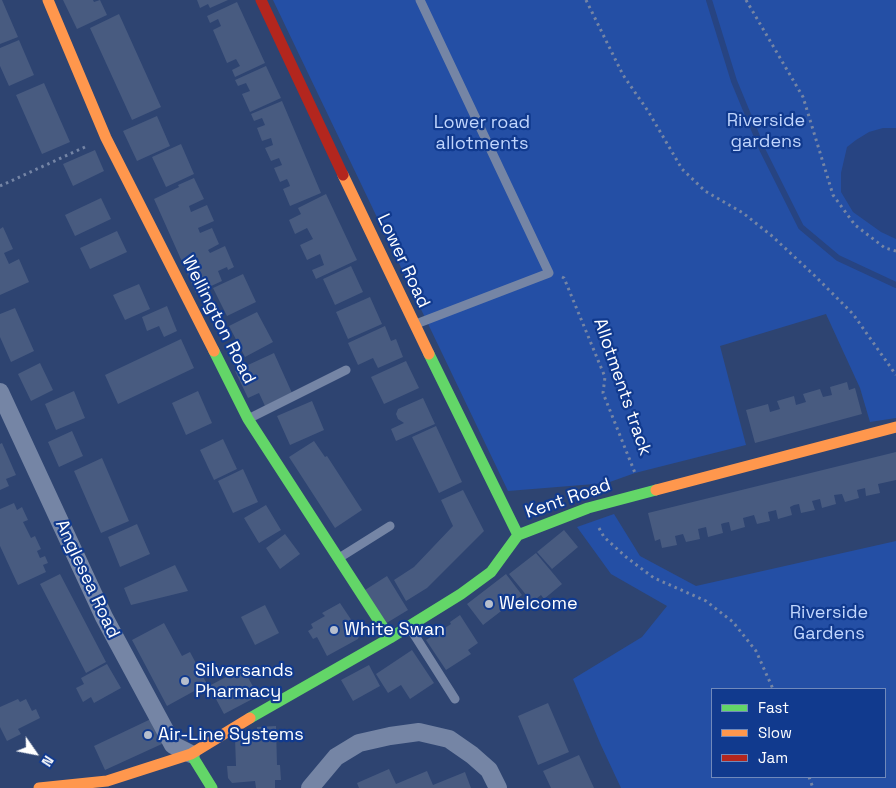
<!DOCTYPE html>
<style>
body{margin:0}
#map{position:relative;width:896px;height:788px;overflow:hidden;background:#2e4471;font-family:"Space Grotesk",sans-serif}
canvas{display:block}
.legend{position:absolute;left:711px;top:688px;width:175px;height:90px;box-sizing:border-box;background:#113a8e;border:1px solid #7089bb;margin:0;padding:6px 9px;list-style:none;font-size:15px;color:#fff}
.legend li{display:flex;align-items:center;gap:10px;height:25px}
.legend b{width:25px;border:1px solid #7089bb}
.north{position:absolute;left:10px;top:728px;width:50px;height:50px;-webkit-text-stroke:4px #113a8e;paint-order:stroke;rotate:123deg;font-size:14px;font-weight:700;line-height:20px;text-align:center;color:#fff}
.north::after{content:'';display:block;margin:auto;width:18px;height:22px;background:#fff;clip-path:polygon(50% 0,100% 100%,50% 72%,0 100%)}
</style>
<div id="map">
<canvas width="896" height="788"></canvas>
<ul class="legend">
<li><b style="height:6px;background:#63d668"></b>Fast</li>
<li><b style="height:6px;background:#ff974d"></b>Slow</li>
<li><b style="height:6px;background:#b3261e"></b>Jam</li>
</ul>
<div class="north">N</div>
</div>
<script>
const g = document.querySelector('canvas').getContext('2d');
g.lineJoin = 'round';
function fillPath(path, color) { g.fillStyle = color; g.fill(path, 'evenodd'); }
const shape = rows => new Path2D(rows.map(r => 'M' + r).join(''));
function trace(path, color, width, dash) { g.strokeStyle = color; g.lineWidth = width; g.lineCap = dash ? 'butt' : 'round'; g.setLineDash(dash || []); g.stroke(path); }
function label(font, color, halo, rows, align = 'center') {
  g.font = font + ' "Space Grotesk",sans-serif'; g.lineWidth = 4.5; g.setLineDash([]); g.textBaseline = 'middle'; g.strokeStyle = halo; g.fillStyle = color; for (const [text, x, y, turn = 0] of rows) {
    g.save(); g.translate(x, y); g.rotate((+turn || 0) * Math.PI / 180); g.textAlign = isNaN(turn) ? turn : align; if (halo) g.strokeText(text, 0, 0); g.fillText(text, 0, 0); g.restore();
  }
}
fillPath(shape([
 [273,0,896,0,896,418,870,422,860,388,826,314,720,346,746,445,635,473,607,483,508,491],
 [614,514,640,556,696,586,896,541,896,788,621,788,600,743,573,679,642,637,667,606,611,574,577,527],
 [712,689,885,689,885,777,712,777]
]), '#244fa5');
fillPath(shape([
 [883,128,896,128,896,239,881,232,853,212,841,192,841,173,847,147,856,140,869,132]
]), '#274482');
trace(shape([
 [709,0,734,81,763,151,801,227,838,258,896,285]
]), '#274482', 6);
fillPath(shape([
 [0,0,2,0,18,37,0,44],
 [63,0,93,0,94,2,100,0,107,15,77,29],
 [197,0,228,0,210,8,208,4,200,8],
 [237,2,265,63,235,77,232,70,240,66,236,59,227,63,213,30,221,26,218,19,210,23,207,16],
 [119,14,161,107,132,120,90,28],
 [19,40,34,75,9,86,0,66,0,48],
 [266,66,281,98,250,112,242,94,250,91,246,83,238,86,235,80],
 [44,83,70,142,42,154,16,95],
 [282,101,321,193,290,206,283,189,290,186,289,183,287,179,280,182,274,168,282,165,279,158,271,161,265,148,273,145,271,138,262,141,257,128,265,125,262,118,254,121,251,114],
 [157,116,170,146,137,161,123,131],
 [181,144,194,174,166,187,152,157],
 [95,150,104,171,73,186,63,164],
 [194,178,204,199,189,206,191,212,207,205,214,221,198,228,200,233,212,228,219,244,208,250,210,253,225,246,234,267,228,270,227,267,218,271,222,281,196,293,154,199,179,187,178,185],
 [326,194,357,260,316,279,312,270,324,265,320,254,307,260,300,245,313,239,307,228,295,234,289,220,301,214,298,208],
 [101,198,111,219,75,236,65,215],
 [3,227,13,249,4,253,9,264,19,259,29,282,0,295,0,229],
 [117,231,127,252,90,269,80,248],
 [351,266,363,292,335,305,323,279],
 [243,274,256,302,227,316,213,288],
 [139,284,150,309,125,320,113,295],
 [370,297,382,324,348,339,336,312],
 [167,306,177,331,164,337,159,326,147,331,142,317],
 [15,308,34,351,11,362,0,337,0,314],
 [257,312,273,342,245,357,229,326],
 [385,326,391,341,396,339,403,357,378,368,373,358,358,365,348,343],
 [181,339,194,368,118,404,105,375],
 [274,353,292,393,265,406,259,393,248,398,235,371],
 [406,361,419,388,384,404,371,377],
 [40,363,53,390,31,401,18,374],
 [847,382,849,390,855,388,862,414,755,443,746,410,768,404,770,412,780,409,777,401,794,396,796,405,806,402,803,394,820,389,823,397,832,395,830,387],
 [74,391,85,418,56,430,45,404],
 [198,391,212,423,186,435,172,403],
 [423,398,435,424,396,441,391,429,404,423,398,419,396,414,398,409],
 [312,401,324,430,290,445,277,416],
 [436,426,462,482,439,493,412,437],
 [72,431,83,456,59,467,48,442],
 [223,439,237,469,214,480,200,450],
 [314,441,325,457,327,456,362,510,335,528,289,457],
 [2,443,16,475,6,479,9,486,0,490,0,444],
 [896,452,896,480,878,484,880,493,866,496,865,488,857,490,859,498,845,502,842,494,834,495,836,504,822,508,820,499,812,501,815,510,801,513,799,504,794,505,790,507,792,515,778,519,776,510,768,512,770,521,757,524,754,515,743,518,745,527,731,531,729,522,724,523,721,524,723,533,708,537,706,527,698,529,700,539,686,542,683,534,675,536,677,545,662,548,660,539,655,541,648,513],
 [102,458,129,521,101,533,74,471],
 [243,469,258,502,233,513,218,481],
 [463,490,484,531,427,588,406,601,394,580,414,567,453,526,441,500],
 [14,503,17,510,22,507,28,520,23,522,31,538,35,536,41,549,37,551,40,558,45,556,48,563,43,565,46,572,18,585,0,546,0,509],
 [266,505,281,530,259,543,244,518],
 [137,524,150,554,120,567,108,537],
 [564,530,578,547,552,569,537,552],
 [285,534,300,554,280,569,266,548],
 [536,553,562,584,544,599,541,595,532,602,509,574],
 [175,565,188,591,131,605,124,588],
 [60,574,106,662,86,673,40,584],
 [506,574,522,595,483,625,467,604],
 [387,576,408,610,385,624,365,590],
 [340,603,360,633,358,639,327,656,317,637,313,639,308,631,313,628,311,624,325,616,322,613],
 [265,605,279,633,255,645,241,617],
 [460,615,478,643,468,650,471,654,446,670,426,640,451,624,450,622],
 [164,623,182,656,190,652,207,684,167,706,132,640],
 [412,650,434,683,410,699,401,685,388,693,376,674],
 [107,664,121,688,94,703,91,697,83,702,76,688,84,684,81,678],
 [369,665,380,686,353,701,341,680],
 [243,668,258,696,224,714,209,686],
 [18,699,20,702,26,699,32,711,36,709,40,718,18,729,21,734,7,741,0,727,0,707],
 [548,703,569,752,538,765,518,716],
 [153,718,164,743,105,770,94,746],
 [276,726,277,765,280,765,281,780,275,780,275,788,256,788,255,781,232,783,228,778,227,766,236,766,235,738,257,738,257,727],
 [579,755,594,788,551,788,543,771],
 [389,769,396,784,427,771,433,785,465,772,471,788,359,788,357,783]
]), '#485b80');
trace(shape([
 [586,0,623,75,648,111,682,169,705,191,743,213,772,236,815,276,853,314,896,375],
 [746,0,803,97,833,195,855,225,885,248,896,251],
 [0,186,85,147],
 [562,277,564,278,605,377,603,393,635,473],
 [599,528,604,537,626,557,654,578,706,601,733,622,756,651,773,689],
 [809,777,813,788]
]), '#7585a5', 3, [2.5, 4]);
trace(shape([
 [416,324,549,273,420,0],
 [250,418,346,370],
 [339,558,390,526],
 [410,628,455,699]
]), '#7585a5', 9);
trace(shape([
 [0,392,104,617,173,745,191,754],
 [310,788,336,757,359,743,390,736,419,732,449,739,472,755,489,770,498,788]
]), '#7585a5', 18);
trace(shape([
 [214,351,248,419,390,638],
 [429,354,518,535],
 [250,718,390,638,461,594,491,572,518,535,588,508,656,490],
 [191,754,212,788]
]), '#63d668', 11);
trace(shape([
 [48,0,106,138,214,351],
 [343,175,429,354],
 [656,490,896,427],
 [39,788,107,781,191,754,250,718]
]), '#ff974d', 11);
trace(shape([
 [261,0,343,175]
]), '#b3261e', 11);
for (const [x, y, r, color] of [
 [489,604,5,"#b6becd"],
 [334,630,5,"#b6becd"],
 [185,681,5,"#b6becd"],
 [148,735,5,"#b6becd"]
]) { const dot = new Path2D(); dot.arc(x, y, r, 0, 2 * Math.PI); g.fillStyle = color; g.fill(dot); trace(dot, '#113a8e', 2); }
label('18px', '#c0d5fd', '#113a8e', [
 ["Riverside",766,121],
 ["gardens",766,142],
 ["Lower road",482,123],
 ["allotments",482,144],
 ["Riverside",829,613],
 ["Gardens",829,634]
]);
label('18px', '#fff', '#113a8e', [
 ["Lower Road",403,261,65],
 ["Wellington Road",218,320,63],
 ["Allotments track",622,387,71],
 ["Kent Road",568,499,-19],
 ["Anglesea Road",87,579,65]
]);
label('18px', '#fff', '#113a8e', [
 ["Welcome",499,604],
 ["White Swan",344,630],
 ["Silversands",195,671],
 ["Pharmacy",195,692],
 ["Air-Line Systems",158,735]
], 'left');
</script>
